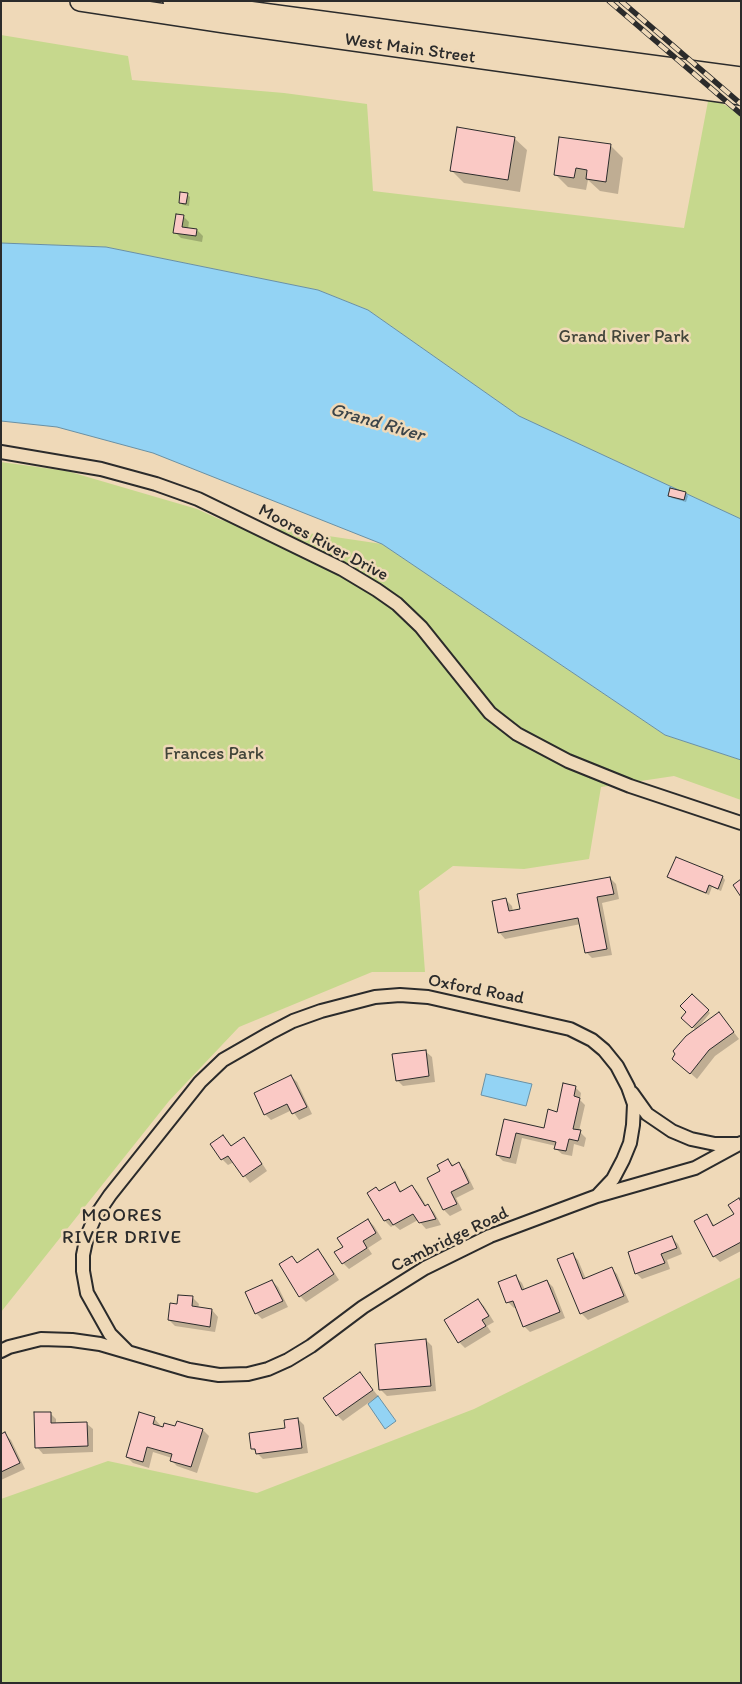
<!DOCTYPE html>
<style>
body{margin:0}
#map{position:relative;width:742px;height:1684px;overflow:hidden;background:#efd9b8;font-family:Itim,sans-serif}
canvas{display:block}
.frame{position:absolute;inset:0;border:2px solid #2b2b2b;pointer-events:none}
</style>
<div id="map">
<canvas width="742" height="1684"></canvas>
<div class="frame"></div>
</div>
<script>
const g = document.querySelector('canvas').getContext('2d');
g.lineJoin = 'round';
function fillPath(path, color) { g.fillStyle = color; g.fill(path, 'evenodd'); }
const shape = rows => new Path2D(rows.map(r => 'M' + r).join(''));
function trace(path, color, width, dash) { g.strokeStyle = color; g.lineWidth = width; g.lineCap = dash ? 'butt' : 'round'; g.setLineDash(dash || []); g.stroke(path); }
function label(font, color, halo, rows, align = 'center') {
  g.font = font + ' Itim,sans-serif'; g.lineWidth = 5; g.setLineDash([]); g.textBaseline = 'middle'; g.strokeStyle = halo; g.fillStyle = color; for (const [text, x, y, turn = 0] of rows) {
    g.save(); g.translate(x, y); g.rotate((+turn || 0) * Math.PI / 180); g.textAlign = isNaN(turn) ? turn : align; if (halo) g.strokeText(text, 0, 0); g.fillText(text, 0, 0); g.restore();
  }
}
fillPath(shape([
 [1,35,128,56,132,80,284,93,367,104,373,191,684,228,709,96,741,114,741,519,519,416,368,310,318,290,106,247,1,243],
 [1,462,67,471,197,509,221,520,382,544,665,735,741,760,741,800,674,776,601,787,589,859,524,869,453,866,419,891,425,972,372,972,239,1027,169,1101,1,1312],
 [741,1277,741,1683,1,1683,1,1499,108,1461,257,1493,474,1409]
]), '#c6d88d');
const water = shape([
 [1,243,106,247,318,290,368,310,519,416,741,519,741,760,665,735,382,544,153,453,57,427,1,421,1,243],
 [486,1074,532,1084,526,1106,481,1095,486,1074],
 [378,1396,396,1421,385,1429,368,1404,378,1396]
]);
fillPath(water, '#93d3f4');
trace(water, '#6990a4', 1);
fillPath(shape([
 [514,138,527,150,520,192,464,183,451,170],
 [610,145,623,158,618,194,600,191,588,180,586,190,568,187,555,174],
 [187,194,190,197,189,206,183,205,180,203],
 [183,216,189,222,188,229,197,230,203,236,202,242,181,238,175,232],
 [685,493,688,496,686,502,672,498,669,495],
 [669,877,723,877,725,880,721,891,712,887,709,895,671,880],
 [610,878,616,884,619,899,602,903,612,955,592,958,586,952,581,924,505,939,499,932,506,900,512,906,513,912],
 [692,995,710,1013,697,1029,719,1013,739,1039,715,1056,697,1079,680,1064,696,1030,682,1017,687,1012],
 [425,1051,432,1057,435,1082,403,1086,397,1080],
 [291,1076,297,1082,312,1114,299,1120,292,1110,271,1120,265,1114],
 [575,1087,581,1093,580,1100,585,1105,579,1131,586,1138,584,1147,574,1144,572,1156,562,1154,555,1148,556,1146,522,1138,516,1164,503,1161,497,1155,505,1120,545,1129],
 [223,1137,232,1147,244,1139,250,1145,267,1171,250,1183,234,1162,228,1165,222,1159,212,1144],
 [448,1160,454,1166,459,1164,465,1170,474,1189,456,1198,462,1210,450,1216,444,1210,429,1178,442,1172],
 [395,1184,402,1192,412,1186,418,1192,427,1207,428,1206,434,1212,441,1225,426,1229,418,1220,400,1230,394,1225,391,1227,385,1221,369,1193,376,1188,380,1192],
 [741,1202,741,1251,720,1262,714,1256,706,1216,715,1226,735,1215],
 [368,1220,374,1226,382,1239,368,1248,372,1254,349,1269,343,1263,345,1247],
 [672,1238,678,1244,682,1254,667,1260,670,1269,642,1279,636,1273],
 [318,1251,324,1257,339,1280,306,1302,300,1296,292,1257,299,1264],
 [572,1254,578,1260,586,1279,611,1268,617,1274,629,1302,588,1320,582,1314,559,1260],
 [516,1277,522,1283,525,1290,547,1281,553,1287,565,1318,530,1332,524,1326,517,1307,514,1308,508,1302],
 [272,1281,278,1287,288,1307,262,1319,256,1313],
 [193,1298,199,1304,198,1308,212,1310,218,1317,215,1332,175,1326,169,1320,178,1305],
 [478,1300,484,1306,494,1322,487,1326,491,1332,465,1348,459,1342],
 [426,1340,432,1346,436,1391,387,1396,381,1390,376,1345],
 [360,1373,378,1396,343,1421,337,1415],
 [50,1413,56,1419,56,1424,86,1423,93,1429,93,1452,43,1454,37,1447],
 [154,1418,160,1425,159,1427,203,1430,209,1436,197,1473,177,1466,171,1460,172,1458,153,1452,149,1468,133,1463,127,1457],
 [298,1419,304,1425,308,1453,263,1459,253,1449,287,1429],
 [5,1434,11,1440,25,1469,1,1480,1,1436]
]), '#0003');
const building = shape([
 [457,127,515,137,508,180,450,171,457,127],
 [559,137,611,144,606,182,586,179,587,170,576,168,574,178,554,175,559,137],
 [180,192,188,193,186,204,179,203,180,192],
 [176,214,184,215,182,227,197,229,196,236,173,233,176,214],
 [670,488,686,492,684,500,668,496,670,488],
 [676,857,723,876,718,889,709,885,706,893,667,877,676,857],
 [610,877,614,894,597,897,607,949,585,953,578,918,498,933,492,901,506,898,509,911,520,909,517,894,610,877],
 [741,879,741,897,733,885,741,879],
 [692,994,709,1010,692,1028,681,1018,686,1012,680,1006,692,994],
 [719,1012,734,1032,709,1050,690,1074,672,1059,675,1054,673,1051,686,1036,719,1012],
 [426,1050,429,1076,396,1081,392,1054,426,1050],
 [291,1075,307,1107,292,1114,287,1104,264,1115,254,1093,291,1075],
 [563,1083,576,1086,574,1096,580,1098,573,1129,581,1130,578,1141,569,1139,566,1151,554,1149,556,1142,516,1133,510,1158,496,1155,504,1119,544,1128,548,1109,557,1112,563,1083],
 [223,1135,231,1146,244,1137,262,1164,243,1177,228,1156,221,1160,210,1144,223,1135],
 [448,1159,452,1166,459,1162,469,1183,451,1192,457,1204,443,1210,427,1178,440,1171,437,1165,448,1159],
 [395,1182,400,1192,412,1185,425,1206,428,1204,436,1219,419,1223,413,1214,393,1225,389,1219,384,1221,367,1193,376,1187,379,1191,395,1182],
 [739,1198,741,1202,741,1242,713,1257,694,1221,707,1214,713,1226,734,1214,728,1205,739,1198],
 [368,1219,376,1233,363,1241,367,1248,342,1264,334,1252,343,1247,337,1238,368,1219],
 [672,1236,677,1248,661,1254,665,1263,635,1274,628,1252,672,1236],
 [318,1249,334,1274,299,1297,279,1264,292,1256,297,1263,318,1249],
 [573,1253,583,1279,612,1267,624,1296,580,1314,557,1259,573,1253],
 [516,1275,522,1290,547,1280,560,1312,523,1327,513,1301,506,1303,498,1282,516,1275],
 [272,1280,283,1301,255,1314,245,1292,272,1280],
 [178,1295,193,1296,192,1306,212,1309,210,1327,168,1320,170,1303,177,1304,178,1295],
 [478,1299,489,1316,482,1320,486,1326,458,1343,444,1320,478,1299],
 [426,1339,431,1386,379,1390,375,1344,426,1339],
 [360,1372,373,1390,336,1416,323,1398,360,1372],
 [34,1412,51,1412,51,1423,87,1422,88,1446,35,1448,34,1412],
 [139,1412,155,1417,153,1424,163,1427,164,1423,175,1426,177,1421,203,1429,191,1467,170,1461,172,1454,147,1447,143,1462,126,1457,139,1412],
 [298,1418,302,1448,256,1454,255,1449,251,1449,249,1433,285,1428,284,1420,298,1418],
 [5,1432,20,1463,1,1472,1,1434,5,1432]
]);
fillPath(building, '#fac9c5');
trace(building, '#2b2b2b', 1);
const minor = shape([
 [1,452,101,469,156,484,198,499,342,569,377,590,397,604,421,627,490,713,517,734,568,761,630,786,741,823],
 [632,1093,647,1114,672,1131,691,1139,715,1144,737,1144],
 [1,1351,9,1347,41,1339,72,1340,100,1344,189,1370,219,1375,248,1374,268,1369,288,1360,311,1346,363,1307,425,1268,490,1236,597,1196,695,1168,741,1143],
 [128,1352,110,1334,87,1293,83,1271,83,1255,87,1236,95,1217,110,1195,200,1082,223,1060,270,1033,293,1021,321,1011,375,997,400,995,428,997,570,1029,592,1040,604,1050,617,1066,628,1087,634,1104,633,1125,630,1143,623,1160,613,1179,597,1196]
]);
const secondary = shape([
 [80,1,225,23,741,95],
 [173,1,741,77]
]);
trace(minor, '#2b2b2b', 16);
trace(secondary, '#2b2b2b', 22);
trace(minor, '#efd9b8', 12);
trace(secondary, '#efd9b8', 19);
const rail = shape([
 [609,1,741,114],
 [621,1,741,104]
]);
trace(rail, '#2b2b2b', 5.5);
trace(rail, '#efd9b8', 4, [11]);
label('18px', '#2b2b2b', '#efd9b8', [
 ["West Main Street",410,49,8],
 ["Moores River Drive",323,543,28],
 ["Oxford Road",476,990,11],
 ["Cambridge Road",450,1240,-26]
]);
label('18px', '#42453a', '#efd9b8', [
 ["Grand River Park",624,337],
 ["Frances Park",214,754]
]);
label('italic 19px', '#3b4449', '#efd9b8', [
 ["Grand River",377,423,16]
]);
g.letterSpacing = '1px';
label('19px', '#2b2b2b', '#efd9b8', [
 ["MOORES",122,1216],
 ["RIVER DRIVE",122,1238]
]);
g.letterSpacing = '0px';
</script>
